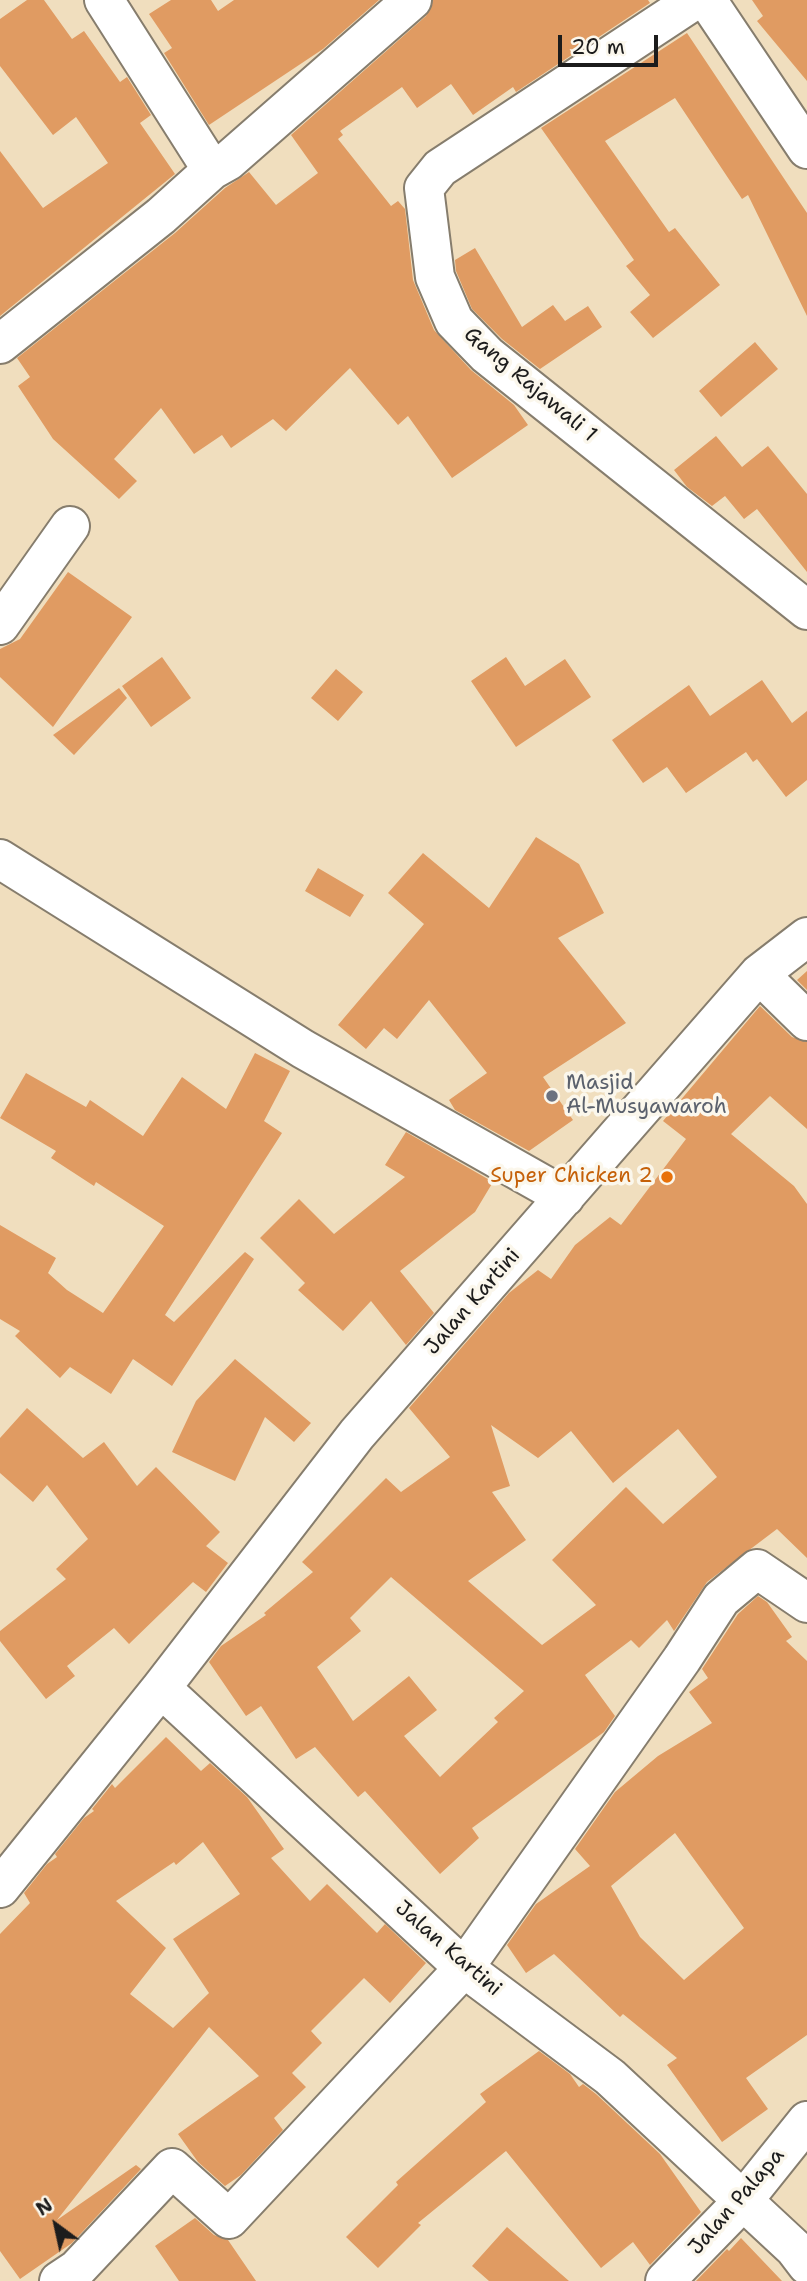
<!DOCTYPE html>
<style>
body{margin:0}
#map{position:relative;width:807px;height:2281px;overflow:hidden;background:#f0debe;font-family:"Shantell Sans",sans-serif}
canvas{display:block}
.north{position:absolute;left:21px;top:2190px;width:70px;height:70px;-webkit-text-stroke:5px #fbf7ec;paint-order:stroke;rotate:327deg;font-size:19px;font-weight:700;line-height:28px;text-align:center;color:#1c1c1c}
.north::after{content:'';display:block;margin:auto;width:24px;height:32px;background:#1c1c1c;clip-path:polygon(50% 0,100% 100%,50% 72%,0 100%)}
.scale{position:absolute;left:558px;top:35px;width:100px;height:32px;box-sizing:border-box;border:4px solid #1c1c1c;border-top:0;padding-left:9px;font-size:21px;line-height:24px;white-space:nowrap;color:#1c1c1c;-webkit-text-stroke:5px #fbf7ec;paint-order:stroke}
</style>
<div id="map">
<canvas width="807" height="2281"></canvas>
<div class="north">N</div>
<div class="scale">20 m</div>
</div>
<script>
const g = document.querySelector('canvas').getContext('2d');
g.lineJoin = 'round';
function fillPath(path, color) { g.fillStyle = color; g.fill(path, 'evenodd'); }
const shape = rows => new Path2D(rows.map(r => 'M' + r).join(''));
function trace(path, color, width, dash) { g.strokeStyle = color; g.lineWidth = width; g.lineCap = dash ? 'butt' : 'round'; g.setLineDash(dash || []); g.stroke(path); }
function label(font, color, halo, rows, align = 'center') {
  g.font = font + ' "Shantell Sans",sans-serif'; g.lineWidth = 7; g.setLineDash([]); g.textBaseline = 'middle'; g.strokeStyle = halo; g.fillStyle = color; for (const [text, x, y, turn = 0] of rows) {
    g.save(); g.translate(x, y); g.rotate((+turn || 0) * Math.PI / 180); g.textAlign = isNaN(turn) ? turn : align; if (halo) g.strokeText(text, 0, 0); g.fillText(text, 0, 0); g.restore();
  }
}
fillPath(shape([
 [27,0,44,0,72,39,84,31,120,82,127,77,151,115,140,123,175,174,0,316,0,151,43,208,108,163,76,117,53,135,0,66,0,19],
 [171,0,211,0,218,11,234,0,379,0,323,49,209,125,164,53,172,48,149,14],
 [433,0,648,0,650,3,516,92,513,87,473,115,451,84,417,108,402,87,340,131,343,135,338,139,391,206,398,201,405,209,413,280,434,330,471,370,514,405,528,425,452,478,408,416,398,425,350,368,286,431,273,419,231,448,222,435,194,454,161,408,114,459,137,481,119,499,53,439,18,386,30,377,17,358,175,233,225,188,249,172,276,205,318,173,291,135,426,16],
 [752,0,807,0,807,81,757,21,763,16],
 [687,33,807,213,807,316,748,195,742,199,675,98,605,141,669,232,675,228,720,285,653,338,630,312,650,295,626,266,634,260,541,128],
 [475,248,522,327,553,305,565,321,588,306,602,327,540,369,502,339,472,309,456,271,455,260],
 [755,342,778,369,721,417,699,391],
 [716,436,742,467,768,446,807,494,807,572,757,509,744,519,725,496,712,506,687,487,674,470],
 [68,572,132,617,53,727,0,677,0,649,20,639],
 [162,657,191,698,151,727,122,686],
 [506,657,525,686,565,659,591,697,516,747,471,681],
 [336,669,363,692,338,721,311,698],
 [762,680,792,723,807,711,807,780,786,797,757,759,753,762,746,752,686,793,667,767,643,783,612,740,689,685,710,716],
 [119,688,127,698,74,755,53,735],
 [536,837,579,864,604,913,558,938,626,1023,543,1077,573,1120,529,1151,455,1110,449,1100,487,1073,429,1000,397,1039,384,1028,366,1049,338,1025,424,924,388,893,423,853,489,908],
 [318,868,364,895,350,917,305,891],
 [807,971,807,990,797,980],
 [760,1006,792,1037,807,1042,807,1129,770,1096,731,1134,794,1186,807,1204,807,1558,777,1529,707,1582,674,1631,667,1620,639,1648,631,1640,585,1675,615,1716,604,1732,472,1828,479,1838,440,1874,365,1791,358,1797,315,1747,296,1759,261,1706,246,1716,209,1662,221,1646,266,1615,264,1613,313,1572,302,1562,386,1478,401,1492,450,1457,409,1408,509,1293,538,1270,551,1279,575,1245,610,1217,621,1225,686,1139,663,1121],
 [491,1425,538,1458,571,1431,613,1483,678,1429,717,1477,663,1524,626,1487,552,1560,596,1605,542,1645,468,1581,526,1540,492,1492,510,1486],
 [391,1577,524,1691,494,1718,498,1722,440,1777,404,1736,437,1710,409,1676,353,1721,317,1667,361,1631,350,1618],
 [255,1053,290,1071,264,1121,282,1133,165,1315,174,1322,245,1252,254,1259,172,1386,133,1359,111,1394,70,1367,60,1378,15,1336,20,1331,0,1319,0,1225,56,1258,48,1273,67,1290,103,1313,164,1226,96,1182,94,1186,51,1158,56,1151,0,1118,26,1073,86,1107,90,1100,143,1136,182,1077,226,1109],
 [406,1132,493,1182,475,1212,400,1271,434,1313,406,1345,371,1301,343,1331,298,1290,305,1283,260,1238,299,1199,334,1234,405,1177,385,1165],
 [235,1359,311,1423,294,1442,265,1417,235,1481,172,1452,196,1401],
 [27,1408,83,1458,104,1442,137,1486,156,1467,220,1532,206,1546,228,1563,206,1592,193,1582,129,1644,114,1628,67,1666,75,1676,46,1699,0,1641,0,1631,66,1579,56,1569,88,1539,47,1485,33,1502,0,1473,0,1438],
 [758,1596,767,1602,792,1637,786,1641,807,1661,807,2035,746,2078,768,2109,722,2142,667,2065,677,2058,623,2014,620,2017,554,1954,526,1973,507,1945,536,1904,590,1866,575,1849,615,1792,658,1756,712,1723,689,1692,708,1678,702,1669,738,1614],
 [675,1833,744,1928,684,1980,640,1937,611,1886],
 [166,1737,201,1771,210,1763,247,1797,284,1849,271,1858,310,1901,327,1884,377,1933,385,1924,426,1963,390,2003,364,1978,311,2031,322,2043,292,2073,306,2087,274,2118,283,2130,241,2175,225,2186,198,2162,178,2134,259,2076,209,2027,57,2220,136,2165,141,2169,72,2243,20,2279,0,2251,0,1934,30,1903,24,1893,47,1864,57,1857,55,1854,84,1818,94,1811,92,1809,112,1784,115,1788],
 [203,1842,240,1894,173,1939,209,1993,173,2028,130,1994,166,1948,116,1901,174,1862,176,1865],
 [539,2051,570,2074,579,2087,583,2084,596,2094,660,2154,701,2212,650,2265,633,2242,601,2268,506,2151,418,2223,421,2225,378,2268,346,2237,398,2185,396,2182,486,2102,480,2094],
 [195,2218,214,2235,228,2240,256,2281,179,2281,155,2246],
 [507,2227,569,2281,489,2281,472,2266],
 [741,2238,782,2281,696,2281,727,2249,729,2251]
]), '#e09b62');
const minor = shape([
 [104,0,212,170],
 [695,0,440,168,424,188,435,277,454,321,487,355,807,610],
 [707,0,807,149],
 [0,344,161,216,212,170,228,161,412,0],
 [0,625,70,526],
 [0,859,303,1049,565,1197],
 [759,974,807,1021],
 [161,1688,464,1968,610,2077,794,2248,807,2265],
 [0,1888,161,1688,357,1434,759,974,807,937],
 [59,2281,77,2269,172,2168,229,2219,464,1968,682,1659,721,1599,757,1569,807,1603],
 [665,2281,742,2202,807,2121]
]);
trace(minor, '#867d6d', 42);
trace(minor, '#fff', 38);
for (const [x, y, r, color] of [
 [552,1096,7,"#6b7280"],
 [667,1177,7,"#e8710a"]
]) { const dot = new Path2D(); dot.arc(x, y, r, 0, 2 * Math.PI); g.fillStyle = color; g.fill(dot); trace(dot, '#fbf7ec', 2.5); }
label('21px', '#1c1c1c', '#fbf7ec', [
 ["Gang Rajawali 1",530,385,40],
 ["Jalan Kartini",473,1302,-49],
 ["Jalan Kartini",448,1949,41],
 ["Jalan Palapa",737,2202,-49]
]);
label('21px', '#5b616d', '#fbf7ec', [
 ["Masjid",566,1084],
 ["Al-Musyawaroh",566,1108]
], 'left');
label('21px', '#c56008', '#fbf7ec', [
 ["Super Chicken 2",653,1177]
], 'right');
</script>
